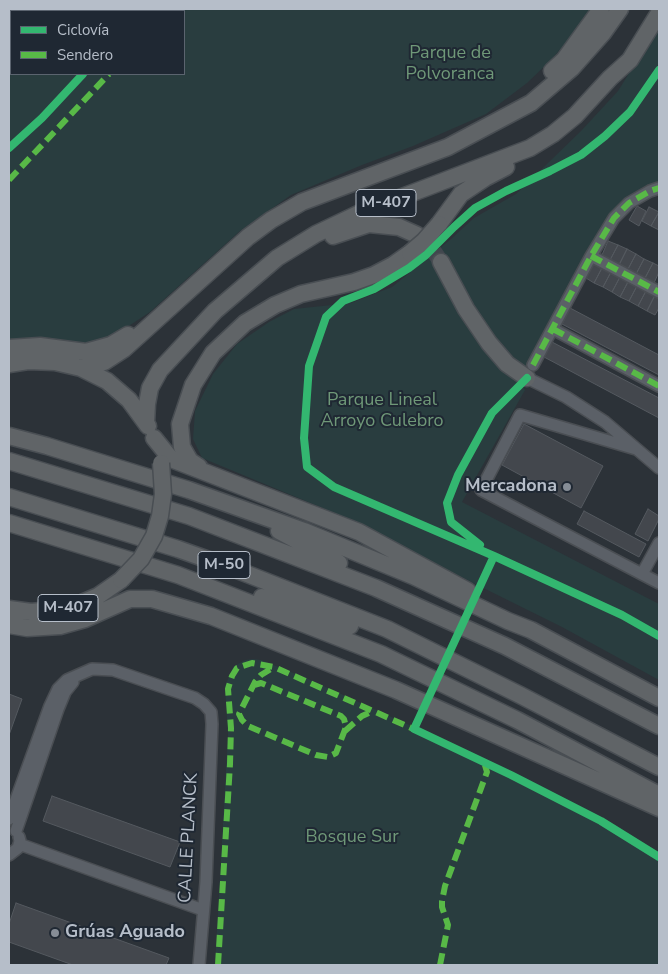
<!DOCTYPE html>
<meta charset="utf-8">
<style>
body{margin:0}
#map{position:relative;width:668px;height:974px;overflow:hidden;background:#2c3238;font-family:"Nunito Sans",sans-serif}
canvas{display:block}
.frame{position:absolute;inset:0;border:10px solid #b6bec9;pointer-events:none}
.legend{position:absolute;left:10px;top:10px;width:175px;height:65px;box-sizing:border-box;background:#1f2833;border:1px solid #5b646f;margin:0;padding:6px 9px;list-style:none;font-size:15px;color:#b6bec9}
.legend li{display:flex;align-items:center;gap:10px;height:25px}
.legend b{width:25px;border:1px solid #5b646f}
</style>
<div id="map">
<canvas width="668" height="974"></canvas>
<div class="frame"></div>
<ul class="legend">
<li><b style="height:6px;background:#33b770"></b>Ciclovía</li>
<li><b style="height:6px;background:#58b947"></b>Sendero</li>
</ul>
</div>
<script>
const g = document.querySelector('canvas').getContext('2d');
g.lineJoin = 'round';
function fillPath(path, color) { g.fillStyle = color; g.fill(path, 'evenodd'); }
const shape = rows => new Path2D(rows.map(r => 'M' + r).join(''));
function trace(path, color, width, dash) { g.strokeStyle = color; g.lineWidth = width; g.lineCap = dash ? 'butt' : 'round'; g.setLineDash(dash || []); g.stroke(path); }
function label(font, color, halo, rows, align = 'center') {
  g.font = font + ' "Nunito Sans",sans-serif'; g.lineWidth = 4; g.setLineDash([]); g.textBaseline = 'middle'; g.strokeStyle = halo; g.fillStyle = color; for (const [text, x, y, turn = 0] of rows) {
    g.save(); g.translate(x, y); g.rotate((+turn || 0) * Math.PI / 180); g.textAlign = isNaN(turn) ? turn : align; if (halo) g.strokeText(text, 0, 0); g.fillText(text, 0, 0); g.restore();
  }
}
fillPath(shape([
 [9,9,591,9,578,29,550,61,527,83,486,114,413,146,362,165,291,195,240,231,150,312,115,335,86,343,28,339,9,342],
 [11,11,184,11,184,74,11,74],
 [659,25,659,181,637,191,613,211,604,223,519,381,525,390,462,502,659,604,659,680,562,627,320,507,202,458,193,439,195,411,213,374,237,344,269,322,294,309,351,303,392,287,451,239,474,218,516,194,581,131,618,91],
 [253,659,261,660,306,678,495,764,621,829,659,853,659,965,215,965,228,735,225,686,233,667,245,660]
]), '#293d3f');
const building = shape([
 [637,206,646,211,639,226,629,220,637,206],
 [649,207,659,212,651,226,642,221,649,207],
 [659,212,659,230,651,226,659,212],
 [608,241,618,245,610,260,602,255,608,241],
 [618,245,627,249,619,265,610,260,618,245],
 [627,249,636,254,628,269,619,265,627,249],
 [636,254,644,259,636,274,628,269,636,254],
 [644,259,653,263,645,278,636,274,644,259],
 [594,263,602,268,594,283,586,278,594,263],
 [653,263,659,266,659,272,654,283,645,278,653,263],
 [602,268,611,272,603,287,594,283,602,268],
 [611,272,620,277,612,292,603,287,611,272],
 [620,277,628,282,620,297,612,292,620,277],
 [628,282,637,286,629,301,620,297,628,282],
 [637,286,646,291,638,306,629,301,637,286],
 [646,291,655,295,647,311,638,306,646,291],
 [655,295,659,298,659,308,655,315,647,311,655,295],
 [570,308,659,355,659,375,562,324,570,308],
 [552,342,659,398,659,418,544,357,552,342],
 [524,424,603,466,581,508,502,465,524,424],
 [648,509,659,516,659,519,648,541,635,534,648,509],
 [584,511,646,544,639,557,577,524,584,511],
 [9,694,22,699,9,735,9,694],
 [52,796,180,842,170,867,43,821,52,796],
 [16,903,169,958,166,965,73,965,9,942,9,924,16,903]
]);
fillPath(building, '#43474d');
trace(building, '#54595f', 1);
trace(shape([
 [417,235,429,244,441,262]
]), '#41474e', 16, [16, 8]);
const minor = shape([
 [591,256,659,292],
 [553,329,659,386],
 [533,365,591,256,614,218,629,203,650,191,659,188],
 [527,378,566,397,605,422,659,468],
 [636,449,520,415,481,490,659,583],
 [642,574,659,543],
 [9,819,50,706,58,689,67,680,92,669,113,670,195,698,204,704,211,712,212,724,206,882,199,965],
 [16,831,58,709,65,692,73,682],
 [19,844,203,910],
 [9,855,18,848,20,841,19,837]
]);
const highway = shape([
 [552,71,564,60,601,9],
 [439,224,461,194,485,178,506,167],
 [333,236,369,224,399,227,417,235],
 [441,262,466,309,489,343,507,364,527,378],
 [9,348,40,346,86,352,111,345,128,335],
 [9,364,28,361,55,362,81,368,107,381,129,400,148,426],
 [81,368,104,362,124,349,248,237,271,220,302,202,448,147,531,103,572,68,603,33,620,9],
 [146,423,147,404,150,388,160,370,215,311,277,258,316,234,360,213,530,148,553,134,575,116,610,78,630,60,659,13],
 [9,436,47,446,189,490,304,531,413,576,508,621,531,630,659,698],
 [154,438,171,459,359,532,468,591],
 [9,461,189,516,376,588,505,646,659,726],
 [199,467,190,461,182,447,180,424,193,385,213,353,245,323,275,305,301,294,354,282,374,275,393,265,410,253],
 [9,497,178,549,237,570,387,629,520,695,659,767],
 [9,523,178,575,381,654,517,720,659,795],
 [279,531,339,563],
 [262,597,350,626],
 [9,609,31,612,62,609,77,605,98,596,121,580],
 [9,625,27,628,60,626,85,619,130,599,152,599,211,616,396,690,659,808]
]);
trace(minor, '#4a4e53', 14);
trace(highway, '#494e53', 19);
trace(minor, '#5b6067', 11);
trace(highway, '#606467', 16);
const highwayBridge = shape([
 [410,253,424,241,439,224],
 [121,580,141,559,154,536,160,516,163,494,161,463]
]);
trace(highwayBridge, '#494e53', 19, []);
trace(highwayBridge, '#606467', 16);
trace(shape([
 [142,11,145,9],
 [169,11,171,9],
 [9,180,109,74],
 [591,256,659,292],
 [553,329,659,386],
 [533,365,591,256,614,218,629,203,650,191,659,188],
 [254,685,261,683,341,716,344,719,346,727,336,753,328,757,316,755,248,726,242,720,239,714,255,682,261,675,274,667],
 [345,731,362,716,373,711],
 [218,965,230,764,231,728,228,689,232,676,237,668,252,663,274,667,418,731],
 [440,965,448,925,442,907,442,901,445,886,487,772,484,762]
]), '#58b947', 6, [12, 6]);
trace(shape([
 [659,70,630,112,605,136,581,155,550,171,506,191,475,208,454,227,426,255,409,268,374,289,343,301,326,317,309,366,304,438,307,467,334,487,494,556,622,615,659,636],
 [9,148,42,118,83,74],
 [480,545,451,522,447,503,458,475,492,413,527,378],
 [494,556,414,729,511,775,601,821,659,857]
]), '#33b770', 8);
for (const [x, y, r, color] of [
 [567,487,5,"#868d96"],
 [55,933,5,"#868d96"]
]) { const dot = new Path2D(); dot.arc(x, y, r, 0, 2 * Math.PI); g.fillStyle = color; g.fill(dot); trace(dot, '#1f2833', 2); }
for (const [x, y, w] of [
 [386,203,60],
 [224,565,52],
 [68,608,60]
]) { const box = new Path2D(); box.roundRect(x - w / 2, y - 13.5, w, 27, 4); g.fillStyle = '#1f2833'; g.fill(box); trace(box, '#b6bec9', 1); }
label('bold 16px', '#b6bec9', null, [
 ["M-407",386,203],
 ["M-50",224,565],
 ["M-407",68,608]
]);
label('18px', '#6f9878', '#1f2833', [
 ["Parque de",450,54],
 ["Polvoranca",450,75],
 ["Parque Lineal",382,401],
 ["Arroyo Culebro",382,422],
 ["Bosque Sur",352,838]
]);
label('bold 18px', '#b6bec9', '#1f2833', [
 ["Mercadona",557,487],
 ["Grúas Aguado",65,933,"left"]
], 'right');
label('18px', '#b6bec9', '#1f2833', [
 ["CALLE PLANCK",189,838,-87]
]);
</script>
